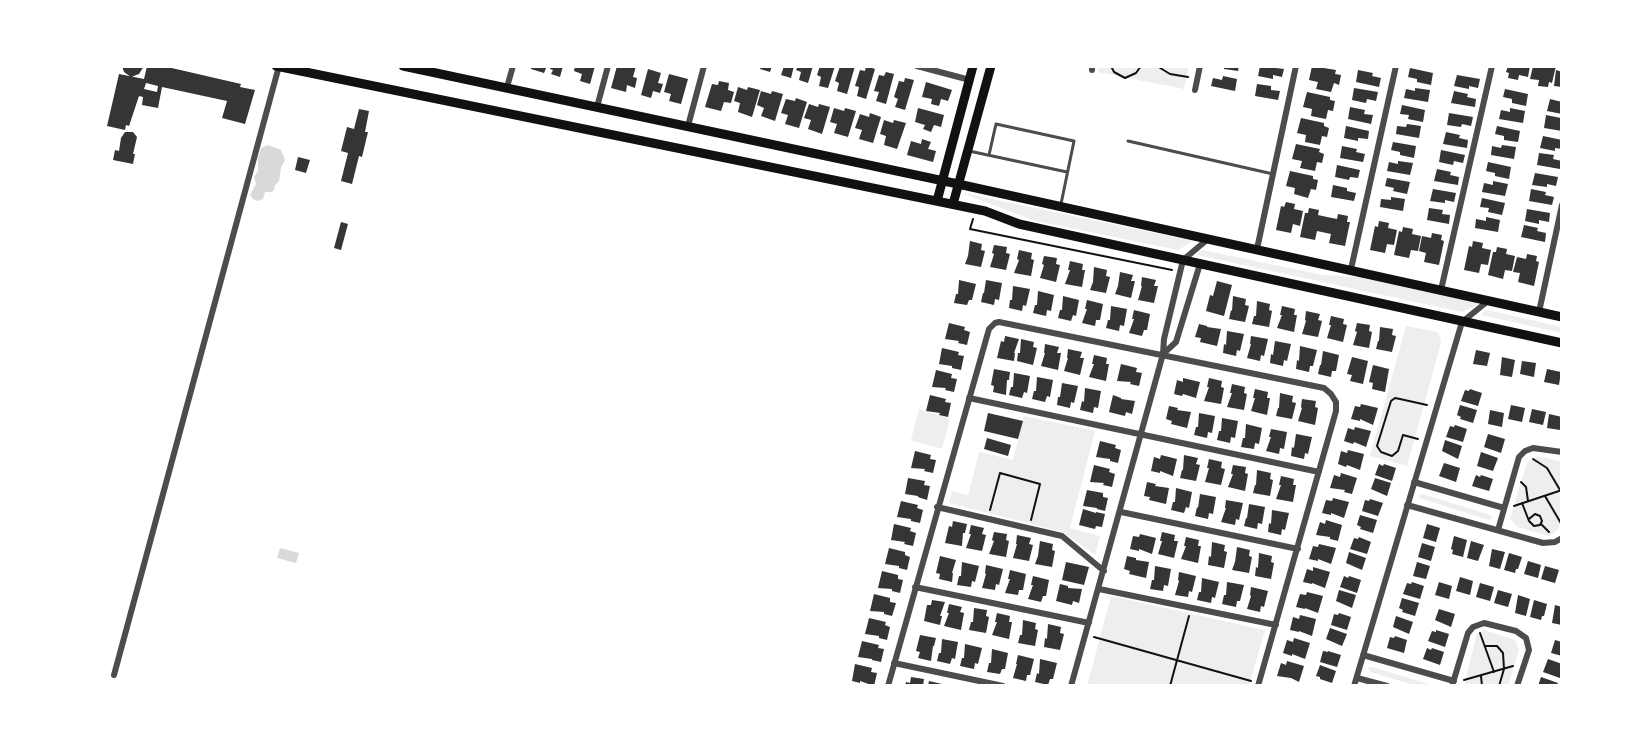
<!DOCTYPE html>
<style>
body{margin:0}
#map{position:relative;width:1628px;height:752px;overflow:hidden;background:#fff;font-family:Raleway,sans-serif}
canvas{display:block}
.frame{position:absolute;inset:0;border:68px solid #fff;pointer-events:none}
</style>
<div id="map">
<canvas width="1628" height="752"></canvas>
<div class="frame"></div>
</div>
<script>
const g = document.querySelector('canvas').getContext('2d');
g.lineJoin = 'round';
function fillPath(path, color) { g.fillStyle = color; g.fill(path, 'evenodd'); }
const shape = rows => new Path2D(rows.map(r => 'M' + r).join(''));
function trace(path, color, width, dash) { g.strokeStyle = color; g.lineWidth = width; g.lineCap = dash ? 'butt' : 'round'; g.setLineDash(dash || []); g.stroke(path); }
fillPath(shape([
 [1099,66,1189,66,1184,89,1098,72],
 [959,192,1193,241,1178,250,1036,221],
 [1202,250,1323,275,1356,277,1480,303,1462,312,1197,255],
 [1487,310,1562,327,1562,333,1482,315,1483,312],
 [1406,326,1437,332,1440,336,1441,343,1407,466,1370,456],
 [919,409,950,419,942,449,911,440],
 [1024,416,1095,431,1070,528,1100,536,1095,555,1063,532,949,503,952,491,968,495,979,452,1013,460],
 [1537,456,1562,462,1562,515,1558,530,1549,536,1517,527,1510,518,1527,463],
 [1423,494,1490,515,1493,518,1489,520,1419,498,1419,495],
 [1111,596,1265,630,1249,686,1087,686],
 [1484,630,1515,640,1519,650,1508,686,1464,686,1477,634],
 [1370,667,1373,667,1435,686,1417,686,1370,672,1368,668]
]), '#eee');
fillPath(shape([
 [268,145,281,150,285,160,281,168,279,181,275,185,274,190,272,192,265,192,263,199,257,201,253,199,250,195,256,184,254,177,258,171,258,158,261,148],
 [280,548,299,553,296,563,277,558]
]), '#d9d9d9');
fillPath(shape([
 [122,66,144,66,139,74,131,77,124,72],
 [147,66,163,66,241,84,240,87,255,90,245,124,222,118,227,101,162,87,158,108,142,105,143,97,139,96,129,126,126,125,125,130,107,126,119,74,144,79],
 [146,83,158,86,157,92,144,89],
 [531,66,547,66,544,73,531,69],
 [551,66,563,66,560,77,551,74,553,70,550,69],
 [575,66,595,66,590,84,580,81,582,74,574,71],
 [617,66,636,66,633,77,637,78,635,88,627,85,626,92,611,88],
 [761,66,772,66,770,72,760,69],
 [784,66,794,66,791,78,781,75],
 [798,66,813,66,808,83,799,80,801,72,796,70],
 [820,66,835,66,828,88,819,86,821,77,817,75],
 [840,66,855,66,847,94,837,91,839,83,835,81],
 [866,66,875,69,866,99,857,96,859,87,855,86,860,70,865,71],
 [1224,66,1239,66,1238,71,1224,69],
 [1260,66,1284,69,1282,77,1273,75,1273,79,1258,76],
 [1312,66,1336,70,1335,74,1341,75,1339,85,1334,83,1331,92,1316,89,1318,82,1309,80],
 [1508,66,1530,66,1528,77,1519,75,1518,80,1508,78,1509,73,1506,72],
 [1533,66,1556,66,1552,83,1549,82,1548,87,1538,86,1539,80,1530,79],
 [1410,68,1433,73,1431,85,1417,82,1417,79,1408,77],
 [648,69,661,73,658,83,663,84,660,93,653,91,651,98,641,95],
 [1358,70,1373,73,1372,76,1381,78,1379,87,1356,82],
 [1556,70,1562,72,1562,87,1554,86],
 [886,72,894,74,886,104,876,101,879,92,874,91,879,75,884,76],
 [669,74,688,79,681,104,669,101,671,94,664,92],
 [1457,75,1480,79,1478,88,1469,86,1469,89,1454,86],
 [1223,76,1237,79,1235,91,1211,86,1213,78,1222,80],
 [905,78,914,80,905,110,895,107,898,99,894,97,899,81,904,82],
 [719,81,729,83,728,90,734,92,731,103,724,102,721,111,705,107,712,84,718,85],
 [926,82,952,90,948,101,941,99,939,106,931,104,932,99,922,97],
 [1257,84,1271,86,1271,90,1280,91,1278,100,1255,96],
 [738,87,747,90,748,87,760,90,752,117,738,112,740,103,734,101],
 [1354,88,1378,92,1376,101,1367,99,1366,103,1352,100],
 [1415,88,1430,90,1428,102,1404,98,1406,89,1415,91],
 [1505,89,1528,94,1526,106,1512,103,1512,99,1503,97],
 [761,91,771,94,772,91,783,94,775,121,761,116,764,108,757,105],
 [1454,91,1468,94,1467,97,1476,99,1475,107,1451,103],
 [1307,92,1330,97,1330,100,1335,101,1333,111,1328,110,1326,119,1311,116,1312,109,1303,107],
 [796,98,807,102,799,128,785,124,788,115,781,113,786,99,795,101],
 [1550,99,1562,102,1562,114,1547,111],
 [809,104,818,107,819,104,830,107,822,134,808,129,811,120,804,118],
 [1402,105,1425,110,1423,122,1408,119,1409,115,1400,114],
 [1350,107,1365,110,1364,114,1373,115,1371,124,1348,119],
 [834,108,844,111,845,108,856,111,848,137,834,133,837,124,830,122],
 [918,108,944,115,941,127,934,125,931,132,923,129,925,125,915,122],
 [1510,108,1525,111,1523,123,1499,119,1501,110,1510,112],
 [359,109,369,111,365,132,368,132,362,157,359,156,352,184,341,181,348,153,341,151,347,127,354,129],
 [870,113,881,117,873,143,859,139,862,130,855,128,860,114,869,117],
 [1449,113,1473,117,1471,126,1462,124,1461,127,1447,125],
 [1546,115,1561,118,1562,131,1544,128],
 [1301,118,1324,123,1324,126,1329,128,1327,137,1322,136,1320,145,1305,142,1306,135,1297,133],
 [884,120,893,123,894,120,906,123,897,149,884,145,886,136,880,134],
 [1407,124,1421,126,1419,138,1396,134,1397,126,1406,127],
 [1346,126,1369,131,1368,139,1358,138,1358,141,1344,138],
 [1497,126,1520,131,1518,142,1504,140,1504,136,1495,134],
 [125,132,133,132,137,137,133,154,135,154,133,164,113,160,115,150,119,151,121,138],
 [1446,132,1460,135,1459,138,1468,140,1467,148,1443,144],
 [1543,136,1562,140,1562,149,1555,148,1555,151,1540,148],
 [922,139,931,142,928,149,936,151,933,162,907,155,911,141,921,144],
 [1393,142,1416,146,1414,158,1400,155,1400,152,1391,150],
 [1296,144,1320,149,1319,152,1324,154,1322,163,1317,162,1315,171,1300,168,1302,161,1292,159],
 [1502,145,1516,147,1514,159,1491,155,1492,146,1501,148],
 [1342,146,1357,149,1356,152,1365,154,1363,162,1340,158],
 [1441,150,1465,155,1463,163,1454,161,1453,165,1439,162],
 [1539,153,1554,155,1553,159,1562,161,1560,169,1537,165],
 [298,157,310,160,306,173,295,170],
 [1398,161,1413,163,1410,175,1387,171,1389,162,1398,164],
 [1488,162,1511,167,1509,179,1495,176,1495,173,1486,171],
 [1337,165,1360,170,1358,178,1350,177,1349,180,1335,177],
 [1437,169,1451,172,1450,175,1459,177,1458,185,1434,181],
 [1290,171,1313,176,1313,179,1318,180,1316,190,1311,189,1308,198,1294,194,1295,188,1286,186],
 [1535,173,1558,177,1556,186,1547,184,1547,187,1532,185],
 [1387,178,1410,182,1407,194,1393,191,1394,188,1385,186],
 [1493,181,1508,184,1505,196,1482,192,1484,183,1493,185],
 [1333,185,1347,188,1347,191,1356,193,1354,201,1331,197],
 [1433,189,1456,193,1454,202,1445,200,1445,203,1430,201],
 [1531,189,1546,192,1545,195,1554,197,1552,205,1529,201],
 [1391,197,1405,199,1403,211,1380,207,1381,199,1391,200],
 [1482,198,1505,203,1502,215,1488,212,1489,208,1480,207],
 [1286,202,1295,204,1294,209,1303,211,1300,226,1293,224,1291,233,1276,230,1281,206,1284,207],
 [1309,208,1319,210,1318,215,1327,217,1337,219,1338,214,1348,216,1347,222,1350,222,1345,246,1329,243,1331,234,1317,231,1315,240,1300,237,1305,213,1308,213],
 [1429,208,1443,210,1442,214,1450,215,1449,224,1427,220],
 [1527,209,1550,213,1549,222,1539,220,1539,224,1525,221],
 [1486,217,1500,220,1498,232,1475,228,1476,219,1486,221],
 [1379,221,1389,223,1388,228,1397,230,1394,245,1387,244,1385,253,1370,250,1375,226,1378,227],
 [341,222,348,224,341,250,334,248],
 [1524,225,1538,228,1537,231,1546,233,1545,242,1521,237],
 [1403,227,1413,229,1412,234,1421,236,1418,251,1411,250,1409,258,1394,255,1399,231,1402,232],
 [1432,233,1442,235,1441,240,1444,241,1439,265,1424,262,1426,253,1419,251,1422,236,1431,238],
 [970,241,982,244,981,250,985,251,981,267,965,264,968,256],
 [1473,241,1483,243,1482,248,1491,250,1488,265,1481,264,1479,273,1464,270,1469,246,1472,247],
 [994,245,1007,247,1006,253,1010,254,1006,270,990,267,994,254,992,253],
 [1497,247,1507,249,1506,254,1515,256,1512,271,1505,270,1503,279,1488,275,1493,252,1496,252],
 [1019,250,1032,253,1031,259,1034,260,1031,276,1014,273,1019,260,1017,259],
 [1527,254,1537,256,1536,261,1539,262,1534,286,1518,282,1520,273,1513,272,1517,257,1526,259],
 [1044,256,1057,258,1056,264,1060,265,1056,282,1040,278,1044,265,1042,264],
 [1070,261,1083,264,1082,270,1085,270,1082,287,1065,284,1070,270,1068,270],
 [1094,267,1107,270,1106,276,1110,277,1106,293,1090,290,1093,282],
 [1120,272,1133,275,1131,281,1135,281,1131,298,1115,294,1118,286],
 [1142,277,1156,280,1154,286,1158,286,1154,303,1138,300,1142,286,1141,286],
 [959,280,976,284,972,300,969,300,967,305,954,303,956,294,958,294],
 [986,280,1002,283,999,300,995,299,994,305,981,302,983,293,984,293],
 [1217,281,1232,285,1224,316,1206,311,1210,295,1213,296],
 [1013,286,1030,289,1026,306,1023,305,1022,311,1009,308,1010,300,1012,300],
 [1038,291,1054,295,1051,311,1047,310,1046,316,1033,313,1035,305,1037,305],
 [1063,296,1079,300,1076,316,1073,315,1071,321,1058,318,1060,310,1062,310],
 [1233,296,1246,299,1245,305,1249,306,1245,322,1229,319,1231,310,1232,311],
 [1087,300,1103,304,1100,320,1096,320,1095,326,1082,323,1087,309,1085,309],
 [1257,301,1270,304,1269,310,1272,311,1269,327,1252,324,1254,316,1256,316],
 [1111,306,1127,309,1124,326,1120,325,1119,331,1106,328,1108,320,1110,320],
 [1282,306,1295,309,1294,315,1297,315,1294,332,1277,328,1282,315,1280,315],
 [1134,310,1150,314,1147,330,1144,330,1142,336,1129,333,1134,319,1132,319],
 [1306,311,1320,314,1318,320,1322,321,1318,337,1302,334,1306,321,1305,320],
 [1331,316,1344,319,1343,324,1347,325,1343,342,1327,338,1331,325,1329,325],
 [949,323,965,327,964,330,970,332,967,345,958,343,959,341,945,339],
 [1357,323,1370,325,1369,331,1372,332,1369,348,1353,345,1357,332,1355,331],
 [1199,324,1207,326,1207,327,1221,329,1217,346,1200,342,1201,338,1195,337],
 [1380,327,1393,329,1392,335,1396,336,1392,352,1376,349,1378,341,1379,341],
 [1227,331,1244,334,1240,351,1237,350,1236,356,1223,353,1224,344,1226,345],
 [1005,336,1019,339,1014,353,1015,353,1014,361,997,358,1001,341,1004,342],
 [1251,336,1268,339,1264,356,1261,355,1260,361,1247,358,1251,344,1250,344],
 [1021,339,1034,342,1033,347,1037,348,1033,365,1017,361,1018,353,1020,353],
 [1275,341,1291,344,1287,361,1284,360,1283,366,1270,363,1271,354,1273,355],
 [1045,344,1059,347,1057,353,1061,353,1058,370,1041,366,1045,353,1044,353],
 [1300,346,1317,350,1313,366,1310,366,1309,372,1296,369,1297,360,1299,361],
 [942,348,959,352,958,355,964,356,961,370,952,368,952,366,939,364],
 [1068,349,1082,352,1080,358,1084,358,1080,375,1064,371,1068,358,1067,358],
 [1476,350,1490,353,1487,366,1473,364],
 [1323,351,1339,355,1336,371,1332,371,1331,377,1318,374,1320,365,1321,365],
 [1094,355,1107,358,1106,364,1109,364,1106,381,1089,377,1094,364,1092,364],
 [1352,357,1368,361,1363,384,1350,381,1352,375,1347,374],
 [1502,357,1515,360,1512,377,1500,375],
 [1522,361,1536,363,1534,377,1520,374],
 [1121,364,1137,368,1136,372,1142,373,1139,386,1130,384,1131,382,1117,381],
 [1373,365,1389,369,1385,392,1372,389,1373,383,1369,382],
 [994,369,1010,372,1009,380,1007,380,1006,395,993,392,994,386,991,385],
 [1547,369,1561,372,1559,385,1544,382],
 [936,370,952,374,951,378,957,379,954,392,945,390,946,388,932,387],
 [1014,373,1030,376,1027,393,1024,392,1022,398,1009,395,1011,387,1013,387],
 [1037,377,1053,380,1050,397,1047,396,1045,402,1032,399,1034,391,1036,391],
 [1183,378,1200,382,1196,398,1183,394,1182,396,1174,394,1177,380,1183,382],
 [1209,378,1222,381,1221,387,1224,388,1221,404,1204,401,1209,387,1207,387],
 [1062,383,1078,386,1074,403,1071,402,1070,408,1057,405,1058,397,1060,397],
 [1232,384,1245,387,1244,393,1247,394,1244,410,1227,407,1232,393,1230,393],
 [1085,388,1101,391,1098,408,1094,407,1093,413,1080,410,1082,401,1084,402],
 [1255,389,1268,392,1267,398,1270,398,1267,415,1251,411,1255,398,1253,398],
 [1470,389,1482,393,1478,406,1461,401,1465,390,1469,391],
 [1280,393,1293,396,1292,402,1296,403,1292,419,1276,416,1278,408,1279,408],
 [930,395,946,399,945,402,951,403,948,417,939,415,940,413,926,411],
 [1113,395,1121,398,1121,399,1135,401,1132,414,1126,412,1125,416,1109,412],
 [1302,399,1316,401,1315,407,1318,408,1315,425,1298,421,1302,408,1301,407],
 [1361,404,1378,408,1373,425,1360,419,1360,421,1351,419,1355,406,1360,407],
 [1460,405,1477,410,1473,423,1460,419,1461,417,1457,415],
 [1511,405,1525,408,1522,422,1508,419],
 [1169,406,1178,408,1177,410,1191,412,1187,428,1171,424,1172,421,1166,419],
 [1532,409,1546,412,1543,425,1529,422],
 [1490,410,1504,413,1502,427,1488,424],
 [988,413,1023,421,1018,439,984,431],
 [1199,413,1215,416,1212,433,1208,432,1207,438,1194,435,1196,427,1198,427],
 [1549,414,1562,417,1560,430,1547,428],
 [1222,418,1238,421,1235,438,1231,437,1230,443,1217,440,1219,431,1221,431],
 [1246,424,1262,428,1259,444,1255,443,1254,449,1241,447,1243,438,1245,438],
 [1455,425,1467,429,1463,442,1446,437,1450,426,1454,427],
 [1355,427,1371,431,1366,447,1354,442,1353,444,1344,441,1348,428,1354,430],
 [1271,429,1287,432,1284,449,1280,448,1279,454,1266,451,1271,437,1269,437],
 [1296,434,1312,437,1308,454,1305,453,1304,459,1291,456,1292,447,1294,448],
 [1488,434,1505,439,1501,453,1484,447],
 [987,438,1011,445,1008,456,984,449],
 [1445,440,1462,446,1458,459,1442,451],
 [1100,441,1116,445,1115,448,1121,450,1118,463,1110,461,1110,459,1096,457],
 [1348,450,1364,454,1360,470,1347,465,1346,467,1338,464,1341,451,1347,453],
 [915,451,931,455,930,459,936,460,933,473,924,471,925,469,911,468],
 [1481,452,1498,458,1493,471,1477,466],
 [1161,455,1177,459,1173,476,1160,471,1160,473,1151,471,1154,457,1160,459],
 [1184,455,1198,458,1196,464,1200,465,1196,481,1180,478,1182,470,1183,470],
 [1209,459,1222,462,1221,468,1225,469,1221,485,1205,482,1209,468,1207,468],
 [1444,463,1460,468,1456,482,1439,476],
 [1379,464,1383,466,1384,464,1396,468,1392,481,1375,475],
 [1094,465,1110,469,1109,472,1115,474,1112,487,1103,485,1104,483,1090,482],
 [1233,465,1246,467,1245,473,1248,474,1245,491,1228,487,1233,474,1231,474],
 [1257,470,1271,473,1270,479,1273,480,1270,496,1253,493,1255,485,1256,485],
 [1341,473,1357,478,1352,494,1344,492,1345,490,1330,488,1334,475,1340,477],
 [1476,475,1480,477,1481,475,1493,479,1489,491,1472,486],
 [1281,476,1294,479,1293,485,1296,485,1293,502,1276,499,1281,485,1279,485],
 [908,478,925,481,924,485,930,486,927,500,918,497,918,496,905,494],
 [1375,478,1391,483,1387,496,1371,489],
 [1147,482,1156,484,1155,486,1169,488,1166,504,1149,500,1150,497,1144,496],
 [1176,488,1192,492,1189,508,1186,507,1184,513,1171,510,1173,502,1175,502],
 [1087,490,1103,493,1103,497,1108,498,1105,511,1097,509,1097,508,1083,506],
 [1200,494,1216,497,1213,514,1209,513,1208,519,1195,516,1197,507,1198,508],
 [1333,498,1349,502,1344,518,1331,513,1331,515,1322,513,1326,500,1332,501],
 [1370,499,1383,503,1378,516,1362,511,1365,500,1369,501],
 [1226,500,1243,503,1239,520,1236,519,1235,525,1221,522,1226,508,1225,508],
 [901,501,918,505,917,508,923,510,920,523,911,521,911,519,897,517],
 [1249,504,1265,507,1262,524,1258,523,1257,529,1244,526,1246,518,1247,518],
 [1083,509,1096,513,1096,512,1105,514,1102,527,1096,526,1095,529,1079,525],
 [1272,510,1289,513,1285,530,1282,529,1281,535,1268,532,1269,523,1271,524],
 [1360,515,1377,520,1373,533,1360,529,1361,527,1357,525],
 [1326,520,1342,525,1338,541,1330,539,1330,537,1316,535,1320,522,1325,524],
 [953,521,967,524,965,533,963,533,962,546,945,543,949,526,952,527],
 [894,524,911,528,910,531,916,533,913,546,904,544,905,542,891,540],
 [1427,524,1440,528,1436,542,1423,538],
 [971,525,984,528,982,534,986,535,982,551,966,548,971,534,969,534],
 [994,532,1007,534,1006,540,1009,541,1006,557,989,554,994,541,992,540],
 [1162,532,1175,535,1174,541,1178,541,1174,558,1158,554,1162,541,1160,541],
 [1140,534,1156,538,1152,554,1139,549,1139,551,1130,549,1133,536,1139,537],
 [1017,535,1031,538,1029,544,1033,545,1029,561,1013,558,1017,544,1016,544],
 [1454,536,1467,540,1463,557,1452,554,1453,550,1451,549],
 [1186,537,1199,540,1198,546,1201,546,1198,563,1181,559,1186,546,1184,546],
 [1359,537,1371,542,1367,554,1350,549,1354,538,1358,539],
 [1040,541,1053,544,1052,550,1055,551,1052,567,1035,564,1038,556],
 [1471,541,1484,545,1478,561,1467,558],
 [1212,542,1225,545,1224,551,1227,552,1224,568,1208,565,1209,556,1211,557],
 [1422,543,1435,547,1431,561,1418,557],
 [1319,544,1336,548,1331,564,1318,559,1318,561,1309,559,1313,546,1318,547],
 [1237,547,1250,550,1249,556,1252,557,1249,573,1232,570,1235,562],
 [889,548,905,552,905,555,910,557,907,570,899,568,899,566,885,564],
 [1492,549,1505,552,1500,569,1489,566],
 [1349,552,1366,558,1362,570,1346,563],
 [1259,553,1272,556,1271,562,1274,563,1271,579,1255,576,1256,567,1258,568],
 [1509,553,1522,557,1518,569,1516,569,1515,573,1504,570],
 [940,556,956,560,952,573,953,573,952,582,939,579,940,574,936,573],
 [1127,556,1136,558,1136,560,1149,562,1146,578,1129,574,1130,571,1124,569],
 [1528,561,1541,565,1538,578,1524,574],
 [962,562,979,566,975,582,972,581,971,587,957,585,959,576,961,576],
 [1066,562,1089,567,1084,585,1062,580],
 [1417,562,1430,566,1426,579,1413,576],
 [986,565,1003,569,999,585,996,584,995,590,982,588,986,574,985,573],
 [1155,566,1171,569,1168,586,1164,585,1163,591,1150,589,1152,580,1154,580],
 [1545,566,1559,570,1555,583,1541,579],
 [1313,567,1330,572,1325,588,1312,583,1312,584,1303,582,1307,569,1313,571],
 [1010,570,1026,574,1023,590,1019,590,1018,595,1005,593,1010,579,1008,579],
 [882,571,898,575,898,579,903,580,900,593,892,591,892,589,878,588],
 [1179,572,1196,576,1192,592,1189,591,1188,597,1175,595,1179,581,1178,580],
 [1033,576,1049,580,1046,596,1043,596,1041,602,1028,599,1033,585,1031,585],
 [1344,576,1348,578,1349,576,1361,580,1357,593,1340,587],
 [1460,577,1473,581,1470,595,1456,591],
 [1202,578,1219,582,1215,598,1212,597,1211,603,1197,600,1199,592,1201,592],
 [1227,582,1244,585,1240,601,1237,601,1236,607,1222,604,1224,595,1226,595],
 [1412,582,1424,586,1420,599,1403,594,1407,583,1411,584],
 [1439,582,1452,586,1449,599,1435,595],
 [1480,583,1494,587,1490,601,1476,597],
 [1060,584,1068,586,1068,588,1082,589,1079,603,1073,601,1072,605,1056,601],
 [1251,587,1268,591,1264,607,1261,606,1260,612,1247,609,1251,596,1250,595],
 [1339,590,1356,595,1352,608,1336,601],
 [1498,590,1512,594,1508,607,1494,603],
 [1307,592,1323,596,1318,613,1305,608,1305,609,1296,607,1300,594,1306,595],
 [874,594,890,598,890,602,896,603,892,616,884,614,884,612,870,611],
 [1518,595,1530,599,1526,616,1515,613],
 [1402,598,1419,603,1415,616,1402,612,1403,610,1399,608],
 [932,600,945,602,940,616,942,616,940,625,924,621,927,605,931,605],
 [1534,600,1547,604,1544,616,1542,616,1541,620,1530,617],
 [949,604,962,607,960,612,964,613,961,630,944,626,949,613,947,613],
 [1555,605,1562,607,1562,625,1552,623],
 [974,608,987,610,986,616,989,617,986,633,969,630,971,622,973,622],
 [1439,609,1455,614,1451,627,1435,620],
 [997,613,1010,616,1009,622,1012,622,1009,639,992,635,997,622,995,622],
 [1339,613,1351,617,1347,630,1331,625,1334,614,1338,615],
 [1300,615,1316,619,1312,636,1299,631,1299,632,1290,630,1293,617,1299,619],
 [1396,616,1413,622,1409,634,1393,627],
 [869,618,886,622,885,625,890,627,887,640,879,638,879,636,865,634],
 [1023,620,1036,623,1035,629,1038,630,1035,646,1018,643,1020,635,1022,635],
 [1048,624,1061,627,1060,633,1064,634,1060,650,1044,647,1045,638,1047,639],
 [1330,628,1347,634,1342,646,1326,639],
 [1436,630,1449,634,1445,647,1428,641,1432,631,1436,632],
 [920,635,936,638,934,646,933,646,931,661,918,658,920,652,916,651],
 [1395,636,1407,640,1404,653,1387,648,1390,637,1394,638],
 [1294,638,1310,643,1305,659,1292,654,1292,656,1283,653,1287,640,1293,642],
 [942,639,958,642,955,659,952,658,950,664,937,661,939,653,941,653],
 [1555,640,1562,642,1562,656,1551,653],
 [862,641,879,645,878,648,884,649,881,662,872,660,872,659,858,657],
 [965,644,982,648,978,664,975,663,974,669,960,666,962,658,964,658],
 [1427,648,1431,650,1432,648,1444,652,1440,665,1423,659],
 [992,649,1008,653,1005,669,1002,669,1000,674,987,672,989,663,991,663],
 [1323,651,1328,652,1328,651,1341,655,1337,667,1320,662],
 [1018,655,1034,659,1030,675,1027,675,1026,681,1013,678,1017,664,1016,664],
 [1040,659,1057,663,1053,679,1050,679,1048,685,1035,682,1037,673,1039,674],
 [1548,659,1562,664,1560,678,1543,672],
 [1287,661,1304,666,1299,682,1291,678,1277,676,1281,663,1286,665],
 [855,664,872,668,871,672,877,673,874,686,860,681,860,683,852,681],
 [1320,665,1336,671,1332,683,1320,679,1320,677,1316,676],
 [911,677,924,679,923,686,905,686,906,682,910,683],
 [1541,677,1558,683,1557,686,1538,686],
 [929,681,942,684,942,686,928,686]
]), '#353535');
trace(shape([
 [1111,66,1114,72,1125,78,1136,73,1141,66],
 [1157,66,1170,74,1188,77],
 [973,219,970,229,1172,270],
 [1418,439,1403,435,1398,451,1392,456,1381,452,1377,446,1391,401,1395,398,1400,399,1427,405],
 [1533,459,1547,468,1560,490],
 [1521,482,1526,487,1528,501],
 [1545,496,1562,525],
 [1522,503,1529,521,1534,526,1540,525,1542,521,1540,516,1535,514,1529,519],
 [1514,506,1562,490],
 [990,510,1000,473,1040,484,1031,520],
 [1541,524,1549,532],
 [1480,633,1494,672],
 [1094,637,1251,681],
 [1485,646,1497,646,1503,653,1504,669,1499,686],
 [1481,676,1482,686],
 [1464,680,1513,666],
 [1170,686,1189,616]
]), '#111', 2);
trace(shape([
 [1128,141,1273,174],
 [969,151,1067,172],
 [989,155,996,124,1074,141,1061,204]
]), '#4c4c4c', 3);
trace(shape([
 [917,66,970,80],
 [1092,70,1092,66],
 [507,87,513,66],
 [1195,90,1200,66],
 [597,107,608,66],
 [688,126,704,66],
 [1257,249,1296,66],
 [1351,269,1396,66],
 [1441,290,1492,66],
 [1539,312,1562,205],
 [1163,354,1176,342,1200,264],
 [969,398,1319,472],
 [1414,482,1504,508],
 [1407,505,1543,543,1555,542,1562,538],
 [937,507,1062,536,1104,571],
 [1121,512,1298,549],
 [1498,530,1519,457,1525,451,1533,448,1562,452],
 [915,587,1089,623],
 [1099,589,1276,625],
 [1363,655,1454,681],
 [894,663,1003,686],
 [114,675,279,66],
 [1357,678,1387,686],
 [888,686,989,329,995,323,999,322,1324,388,1331,394,1336,402,1336,411,1258,686],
 [1071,686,1163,354,1164,339,1183,260,1208,239],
 [1354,686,1462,322,1488,301],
 [1452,686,1468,633,1473,627,1484,623,1516,631,1526,638,1529,650,1517,686]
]), '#4c4c4c', 6);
trace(shape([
 [276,66,985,211,1019,224,1562,343],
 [403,66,958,184,1562,317],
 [937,201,973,66],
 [953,204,991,66]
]), '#111', 9);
</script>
